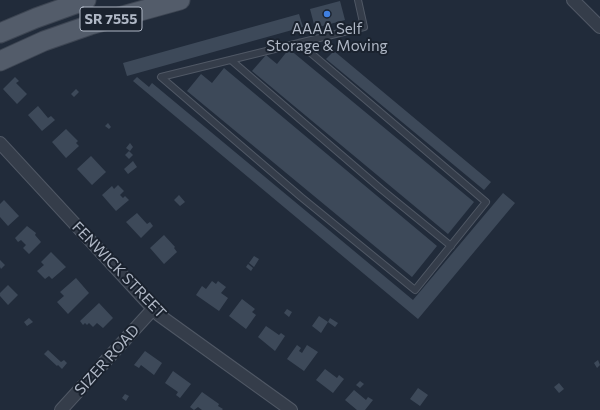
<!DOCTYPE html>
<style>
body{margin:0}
canvas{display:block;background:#212b3a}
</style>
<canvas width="600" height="410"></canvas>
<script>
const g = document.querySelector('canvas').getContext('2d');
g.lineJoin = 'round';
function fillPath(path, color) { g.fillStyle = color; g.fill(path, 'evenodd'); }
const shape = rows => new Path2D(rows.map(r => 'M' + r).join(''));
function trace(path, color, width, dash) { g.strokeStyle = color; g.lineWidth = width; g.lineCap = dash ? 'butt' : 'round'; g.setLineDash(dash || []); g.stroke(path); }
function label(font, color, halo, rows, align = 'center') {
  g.font = font + ' Commissioner,sans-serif'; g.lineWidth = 4; g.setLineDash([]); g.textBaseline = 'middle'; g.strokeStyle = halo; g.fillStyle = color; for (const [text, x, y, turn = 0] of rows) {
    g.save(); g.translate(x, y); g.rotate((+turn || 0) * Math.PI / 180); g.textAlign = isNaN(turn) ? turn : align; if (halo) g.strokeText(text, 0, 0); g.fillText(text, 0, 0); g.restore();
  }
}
fillPath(shape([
 [340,1,345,20,315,28,310,9],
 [299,14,303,27,127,76,123,63],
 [289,49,474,202,448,234,252,71,266,55,277,64],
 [334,51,491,182,484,190,326,59],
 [224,68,437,246,412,277,187,91,201,74,212,83],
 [15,77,19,81,16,83,27,94,17,104,3,89],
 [137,77,149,87,152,83,413,300,503,193,515,203,418,319,133,81],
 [76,89,79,92,74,97,71,94],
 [38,106,48,118,51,116,55,120,42,131,28,115],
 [108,123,111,127,109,129,105,126],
 [66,129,78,141,76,143,79,146,66,158,52,142],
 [130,143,133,147,130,151,126,148],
 [129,151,133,155,129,159,125,155],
 [91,156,106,172,92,185,77,169],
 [133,161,137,167,128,174,124,169],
 [118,185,124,191,120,195,123,198,125,196,129,200,116,211,102,195,112,186,114,189],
 [179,195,185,202,180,206,174,200],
 [4,200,19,216,8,226,0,217,0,204],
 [137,213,147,224,150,222,153,226,141,238,126,222],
 [27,226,36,233,35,235,41,242,29,254,23,248,26,245,21,240,18,242,15,238],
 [164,235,175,247,174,248,177,252,164,264,150,248],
 [51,252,66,267,52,279,49,276,45,279,37,271,44,265,41,262],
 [254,256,259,259,254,267,249,263],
 [0,260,5,265,1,269,0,267],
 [248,264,253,268,251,271,246,267],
 [76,278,89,293,68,314,57,302,64,296,60,292],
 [212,281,216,284,218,281,226,287,221,293,228,298,219,311,196,295,202,286,206,289],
 [8,285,18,295,8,305,0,296,0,293],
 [242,299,255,309,252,312,256,315,246,329,229,316],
 [99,303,113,318,103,328,97,323,93,327,89,323,87,325,85,323,83,325,80,321],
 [287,309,292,312,289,317,284,313],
 [319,316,328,322,321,333,312,326],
 [29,318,33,322,27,326,24,322],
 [330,318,338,323,335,327,328,322],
 [266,326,279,335,281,333,285,336,275,351,258,337],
 [297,345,301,348,299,351,302,353,307,345,318,352,304,371,287,359],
 [48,350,61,362,64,360,67,363,62,369,58,365,57,366,44,354],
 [145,351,162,363,154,375,141,365,139,368,134,365],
 [598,360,600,365,597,368,594,363],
 [325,369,337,378,339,375,344,379,333,393,316,380],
 [173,371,191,384,180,398,176,395,178,392,165,383],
 [360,381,364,384,360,388,356,385],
 [559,383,564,389,559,393,554,387],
 [418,388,428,395,420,406,410,399],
 [354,390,366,400,368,397,373,400,365,410,357,410,345,400],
 [202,392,219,404,218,406,223,409,222,410,202,410,198,407,194,410,190,407],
 [125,394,129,396,126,401,122,398]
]), '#3d4959');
const lane = shape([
 [299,43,486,202,415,290,301,197,161,77,364,27,358,0],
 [231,60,381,189,451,246]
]);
const street = shape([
 [573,0,600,27],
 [0,143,159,315,291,410],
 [61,410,153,309]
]);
const primary = shape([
 [0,33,36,18,86,0],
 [0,61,44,41,90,25,180,0]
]);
trace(lane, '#505865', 8);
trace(street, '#505865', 14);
trace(primary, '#3e4653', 21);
trace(lane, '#353d4a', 6);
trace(street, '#353d4a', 12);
trace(primary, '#535c6a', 19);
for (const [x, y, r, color] of [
 [327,14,4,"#3f7fe0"]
]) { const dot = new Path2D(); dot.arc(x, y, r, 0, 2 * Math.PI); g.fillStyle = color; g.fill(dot); trace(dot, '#1a222e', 1.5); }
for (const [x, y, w] of [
 [111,19,62]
]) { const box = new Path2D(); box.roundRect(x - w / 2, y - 12, w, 24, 3); g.fillStyle = '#1a222e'; g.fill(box); trace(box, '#b0b8c6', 1); }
label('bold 14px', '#b0b8c6', null, [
 ["SR 7555",111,19]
]);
label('15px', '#b0b8c6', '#1a222e', [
 ["AAAA Self",327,29],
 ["Storage & Moving",327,46]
]);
label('15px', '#b0b8c6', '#1a222e', [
 ["FENWICK STREET",119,270,46],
 ["SIZER ROAD",107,360,-48]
]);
</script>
